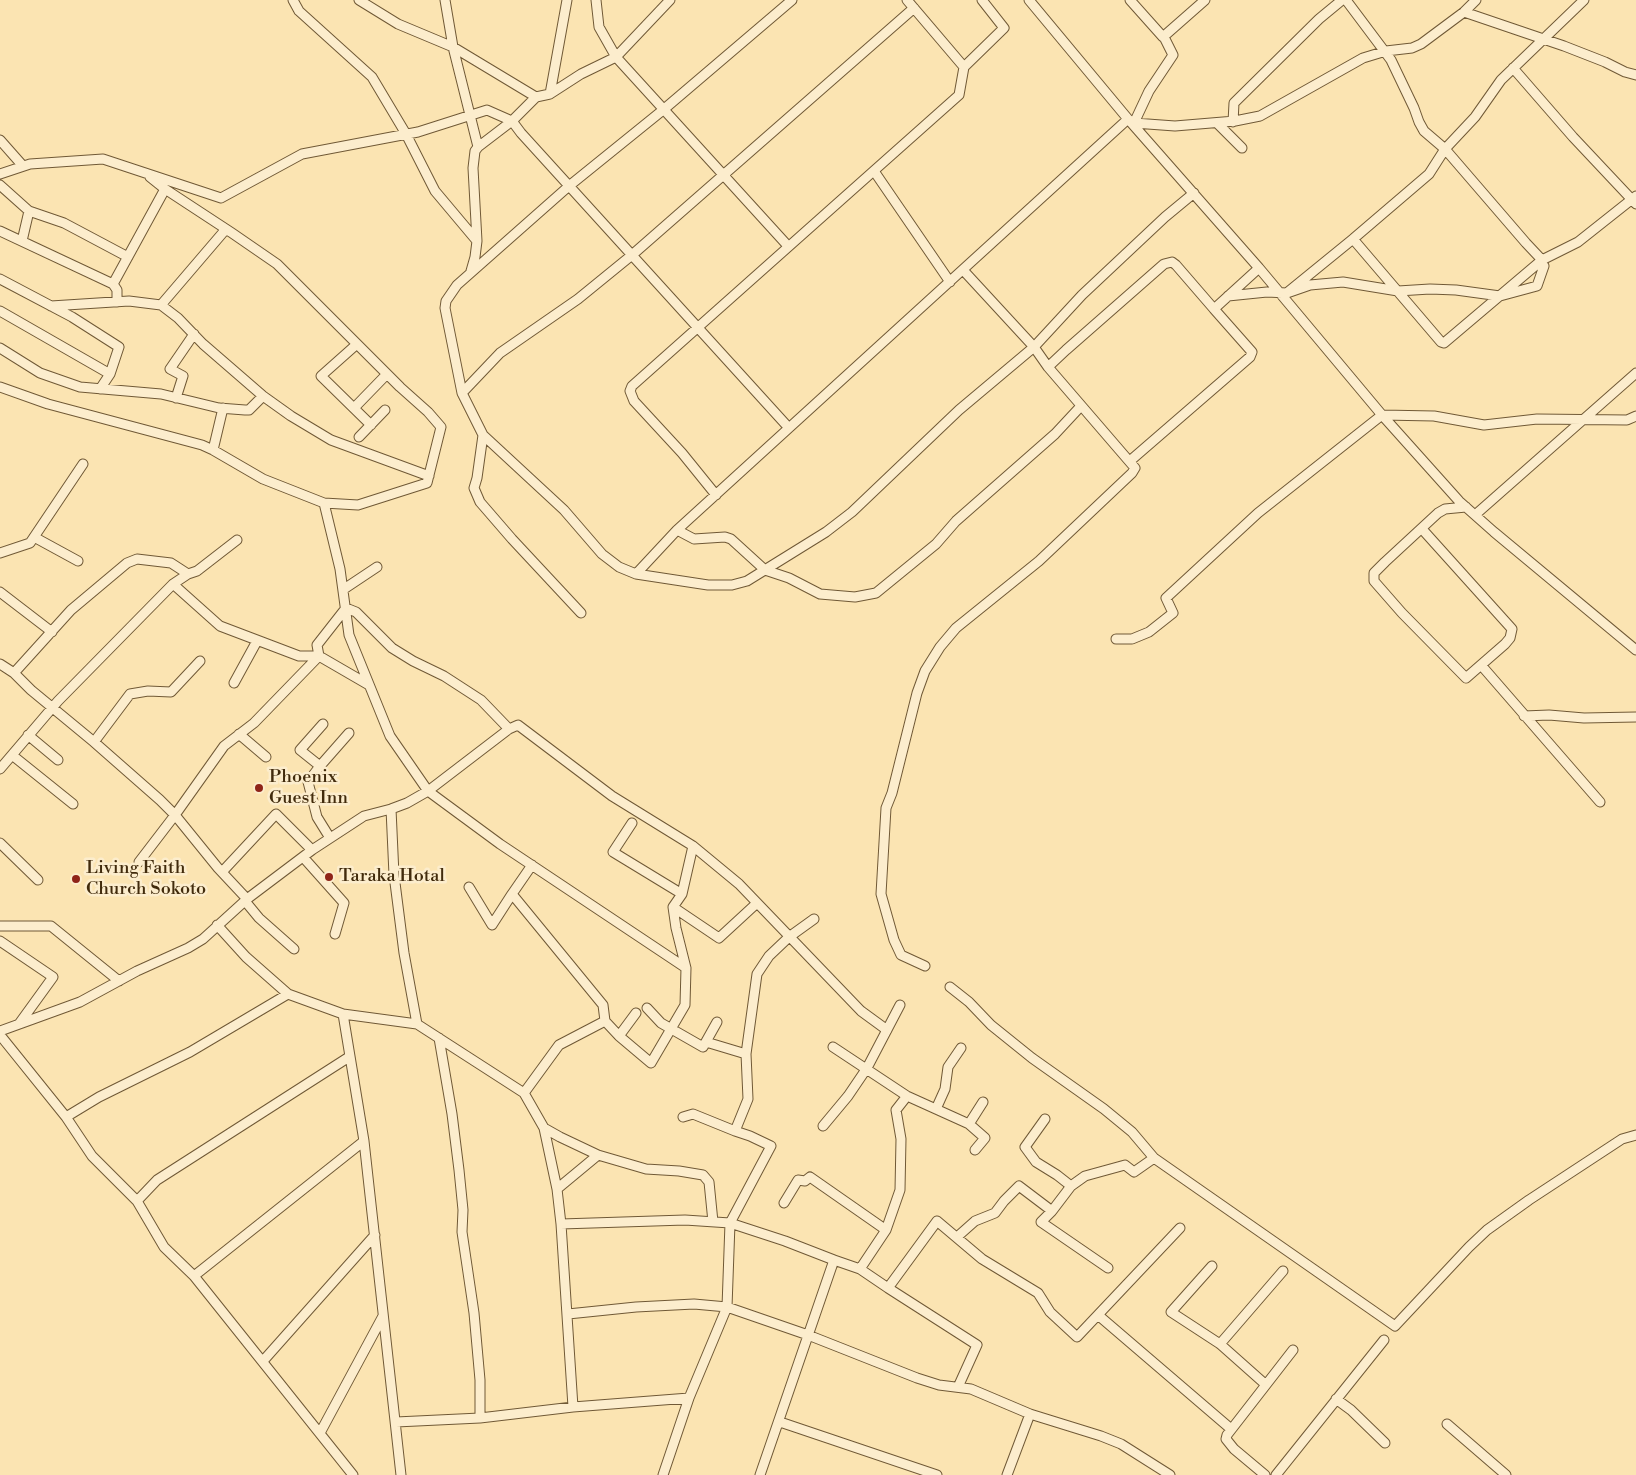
<!DOCTYPE html>
<style>
body{margin:0}
canvas{display:block;background:#fbe4b2}
</style>
<canvas width="1636" height="1475"></canvas>
<script>
const g = document.querySelector('canvas').getContext('2d');
g.lineJoin = 'round';
const shape = rows => new Path2D(rows.map(r => 'M' + r).join(''));
function trace(path, color, width, dash) { g.strokeStyle = color; g.lineWidth = width; g.lineCap = dash ? 'butt' : 'round'; g.setLineDash(dash || []); g.stroke(path); }
function label(font, color, halo, rows, align = 'center') {
  g.font = font + ' "Libre Bodoni",serif'; g.lineWidth = 5; g.setLineDash([]); g.textBaseline = 'middle'; g.strokeStyle = halo; g.fillStyle = color; for (const [text, x, y, turn = 0] of rows) {
    g.save(); g.translate(x, y); g.rotate((+turn || 0) * Math.PI / 180); g.textAlign = isNaN(turn) ? turn : align; if (halo) g.strokeText(text, 0, 0); g.fillText(text, 0, 0); g.restore();
  }
}
const minor = shape([
 [293,0,299,11,372,77,406,134,435,191,477,241],
 [359,0,398,24,453,47,536,97],
 [445,0,453,47,478,147],
 [596,0,599,27,616,57,788,246],
 [1029,0,1128,119,1259,268,1382,415,1459,501,1494,532,1636,650],
 [1130,0,1163,37,1205,0],
 [1346,0,1391,60,1414,108,1419,122,1424,131,1445,149,1475,117,1501,80,1584,0],
 [1464,12,1564,46,1605,62,1625,72,1636,75],
 [964,67,1004,28,982,0],
 [1513,68,1573,137,1636,204],
 [550,94,567,0],
 [1233,122,1234,103,1319,19,1342,0],
 [1134,123,1149,91,1173,55,1164,37],
 [1217,123,1242,148],
 [0,140,23,166],
 [874,171,950,282],
 [0,174,30,164,103,159,221,198,302,154,418,132,487,110,512,121,521,133,789,428],
 [150,177,165,189,226,229],
 [0,185,29,211,64,223,128,257],
 [0,231,113,284,117,290,117,302],
 [1353,239,1441,342,1444,343,1542,260,1578,242,1636,196],
 [22,241,29,211],
 [963,270,1034,347,1048,367],
 [471,271,475,257,477,241,473,168,475,151,478,147,512,121,536,97,550,94,581,74,616,57,670,0],
 [0,279,72,317,119,347,110,374,100,389],
 [113,284,165,189],
 [1228,296,1267,292,1287,293,1310,285,1343,282,1398,291,1430,289,1456,290,1500,296,1537,286,1544,266],
 [1283,296,1353,239,1429,174,1445,149,1526,243,1542,260],
 [51,306,129,301,161,305,178,318,203,344,263,396,291,416,331,440,429,476],
 [0,311,110,374],
 [357,344,321,376,371,425],
 [0,348,40,373,80,387,161,394,219,408,245,410,249,410,263,396],
 [0,387,48,404,202,445,213,450,263,479,324,503,358,505,427,483,441,427,428,412,400,387,277,264,232,233,226,229,161,305],
 [462,393,445,308,446,301,457,285,569,186,663,110,792,0],
 [176,398,183,376,170,369,194,334],
 [354,408,387,374],
 [483,435,564,510,602,554,619,567,636,574,708,585,732,585,747,581,826,532,852,512,959,410,1034,347,1082,295,1165,217,1194,193],
 [359,437,385,410],
 [213,450,223,408],
 [1131,460,1250,357,1252,352,1214,309],
 [716,495,682,453,634,401,630,391,632,386,959,95,964,67,907,0],
 [324,503,340,569,349,635,390,736,428,791,500,844,686,968],
 [1475,515,1636,373],
 [1422,529,1512,629,1510,638,1505,644,1466,678,1402,613,1374,581,1374,573,1385,562,1438,513,1445,509,1466,507],
 [677,530,694,539,725,537,731,539,765,570,789,578,820,594,855,597,876,593,936,544,956,521,1055,434,1081,406],
 [34,537,78,561],
 [0,553,30,543,83,464],
 [636,574,677,530,1128,119,1134,123,1175,126,1235,121,1260,116,1363,58,1386,51,1412,48,1421,44,1464,12,1476,0],
 [173,584,220,626,299,656,319,656,369,685],
 [344,589,377,567],
 [0,592,52,632],
 [581,613,512,539,480,502,474,488,477,478,483,435,462,393,500,353,578,299,632,255,914,8],
 [1116,639,1132,639,1149,632,1173,613,1166,598,1258,513,1382,415,1434,416,1484,425,1537,419,1627,420,1636,416],
 [0,664,14,673,31,690,94,742,160,800,175,815,218,868,247,899],
 [1481,665,1600,802],
 [14,673,71,610,127,563,137,559,171,563,188,574],
 [234,683,257,641],
 [1524,716,1549,715,1584,718,1636,717],
 [239,734,266,757],
 [28,735,58,760],
 [94,742,130,694,148,691,171,692,200,661],
 [12,755,73,804],
 [320,766,300,750,323,724],
 [0,769,58,701,173,584,188,574,197,571,237,540],
 [391,809,394,875,404,953,417,1024],
 [632,823,613,852,682,894],
 [330,838,317,817,308,782,320,766,349,733],
 [0,843,38,880],
 [303,857,344,903,335,934],
 [139,862,175,815,224,746,254,723,319,656,317,645,346,608,356,612,392,648,413,661,444,676,481,700,509,729],
 [532,865,512,894,603,1005,605,1021,619,1036,651,1063,685,1005,686,968,676,928,673,907,682,894,693,846],
 [222,872,276,814,312,850],
 [469,887,492,925,512,894],
 [245,901,259,918,294,949],
 [673,907,719,938,757,903],
 [217,925,246,957,288,994,343,1014,417,1024,524,1093,544,1128,560,1137,598,1155,646,1169,679,1171,703,1175,709,1182,713,1222],
 [0,926,51,926,119,981],
 [0,941,53,977,19,1024],
 [925,966,901,955,894,940,881,894,886,808,892,793,917,693,925,671,940,647,956,628,1039,561,1132,473,1135,468,1048,367,1066,350,1164,264,1172,262,1176,265,1214,309,1259,268],
 [950,987,969,1002,991,1025,1032,1058,1104,1109,1132,1132,1154,1158,1395,1326,1469,1247,1487,1230,1529,1200,1622,1139,1636,1135],
 [647,1008,661,1023,703,1047,717,1022],
 [343,1014,364,1141,401,1475],
 [0,1031,80,1002,137,971,188,948,203,939,247,899,312,850,364,816,391,809,407,803,428,791,509,729,518,725,612,796,693,846,739,884,861,1011,887,1030],
 [0,1035,66,1117,92,1156,137,1201,164,1247,194,1276,353,1475],
 [619,1036,636,1013],
 [439,1038,452,1114,459,1170,463,1210,462,1232,474,1313,480,1380,480,1418],
 [706,1042,746,1054],
 [833,1047,907,1096,969,1124,985,1138,975,1150],
 [524,1093,559,1045,605,1021],
 [936,1109,945,1089,948,1067,961,1048],
 [66,1117,99,1097,190,1052,288,994],
 [683,1117,693,1114,735,1131],
 [1045,1119,1025,1147,1036,1162,1057,1175,1071,1186],
 [969,1124,983,1102],
 [823,1126,848,1096,867,1068,900,1005],
 [544,1128,557,1189,561,1224,573,1407],
 [557,1189,598,1155],
 [137,1201,157,1180,349,1057],
 [784,1203,798,1180,805,1181,810,1177,886,1230],
 [1052,1211,1041,1222,1108,1268],
 [561,1224,685,1220,730,1223,785,1241,834,1260],
 [957,1237,975,1221,995,1213,1004,1201,1019,1186,1052,1211,1071,1186,1085,1176,1125,1165,1134,1172,1154,1158],
 [1212,1266,1171,1312,1220,1344,1265,1384],
 [860,1269,886,1230,900,1190,901,1139,896,1110,907,1096],
 [194,1276,364,1141],
 [888,1288,977,1345,958,1387],
 [568,1314,636,1307,694,1304,727,1307,808,1335,917,1378,939,1385,971,1389,1030,1414,1101,1436,1121,1444,1170,1475],
 [1098,1315,1231,1429],
 [1220,1344,1283,1271],
 [263,1361,375,1235],
 [1336,1399,1351,1410,1385,1443],
 [396,1422,480,1418,573,1407,689,1398],
 [780,1422,937,1475],
 [1447,1424,1506,1475],
 [320,1433,383,1316],
 [663,1475,689,1398,727,1307,730,1223,771,1146,750,1136,735,1131,748,1099,746,1054,757,974,769,956,789,937,814,919],
 [760,1475,834,1260,860,1269,888,1288,937,1221,982,1259,1038,1293,1050,1312,1077,1337,1180,1228],
 [1007,1475,1030,1414],
 [1265,1475,1234,1449,1226,1439,1227,1435,1293,1350],
 [1276,1475,1384,1340]
]);
trace(minor, '#705936', 11);
trace(minor, '#fcedcd', 9);
for (const [x, y, r, color] of [
 [259,788,5,"#8f2418"],
 [329,877,5,"#8f2418"],
 [76,879,5,"#8f2418"]
]) { const dot = new Path2D(); dot.arc(x, y, r, 0, 2 * Math.PI); g.fillStyle = color; g.fill(dot); trace(dot, '#fcedcd', 2); }
label('18px', '#412b0c', '#fcedcd', [
 ["Phoenix",269,778],
 ["Guest Inn",269,799],
 ["Living Faith",86,869],
 ["Church Sokoto",86,890],
 ["Taraka Hotal",339,877]
], 'left');
</script>
